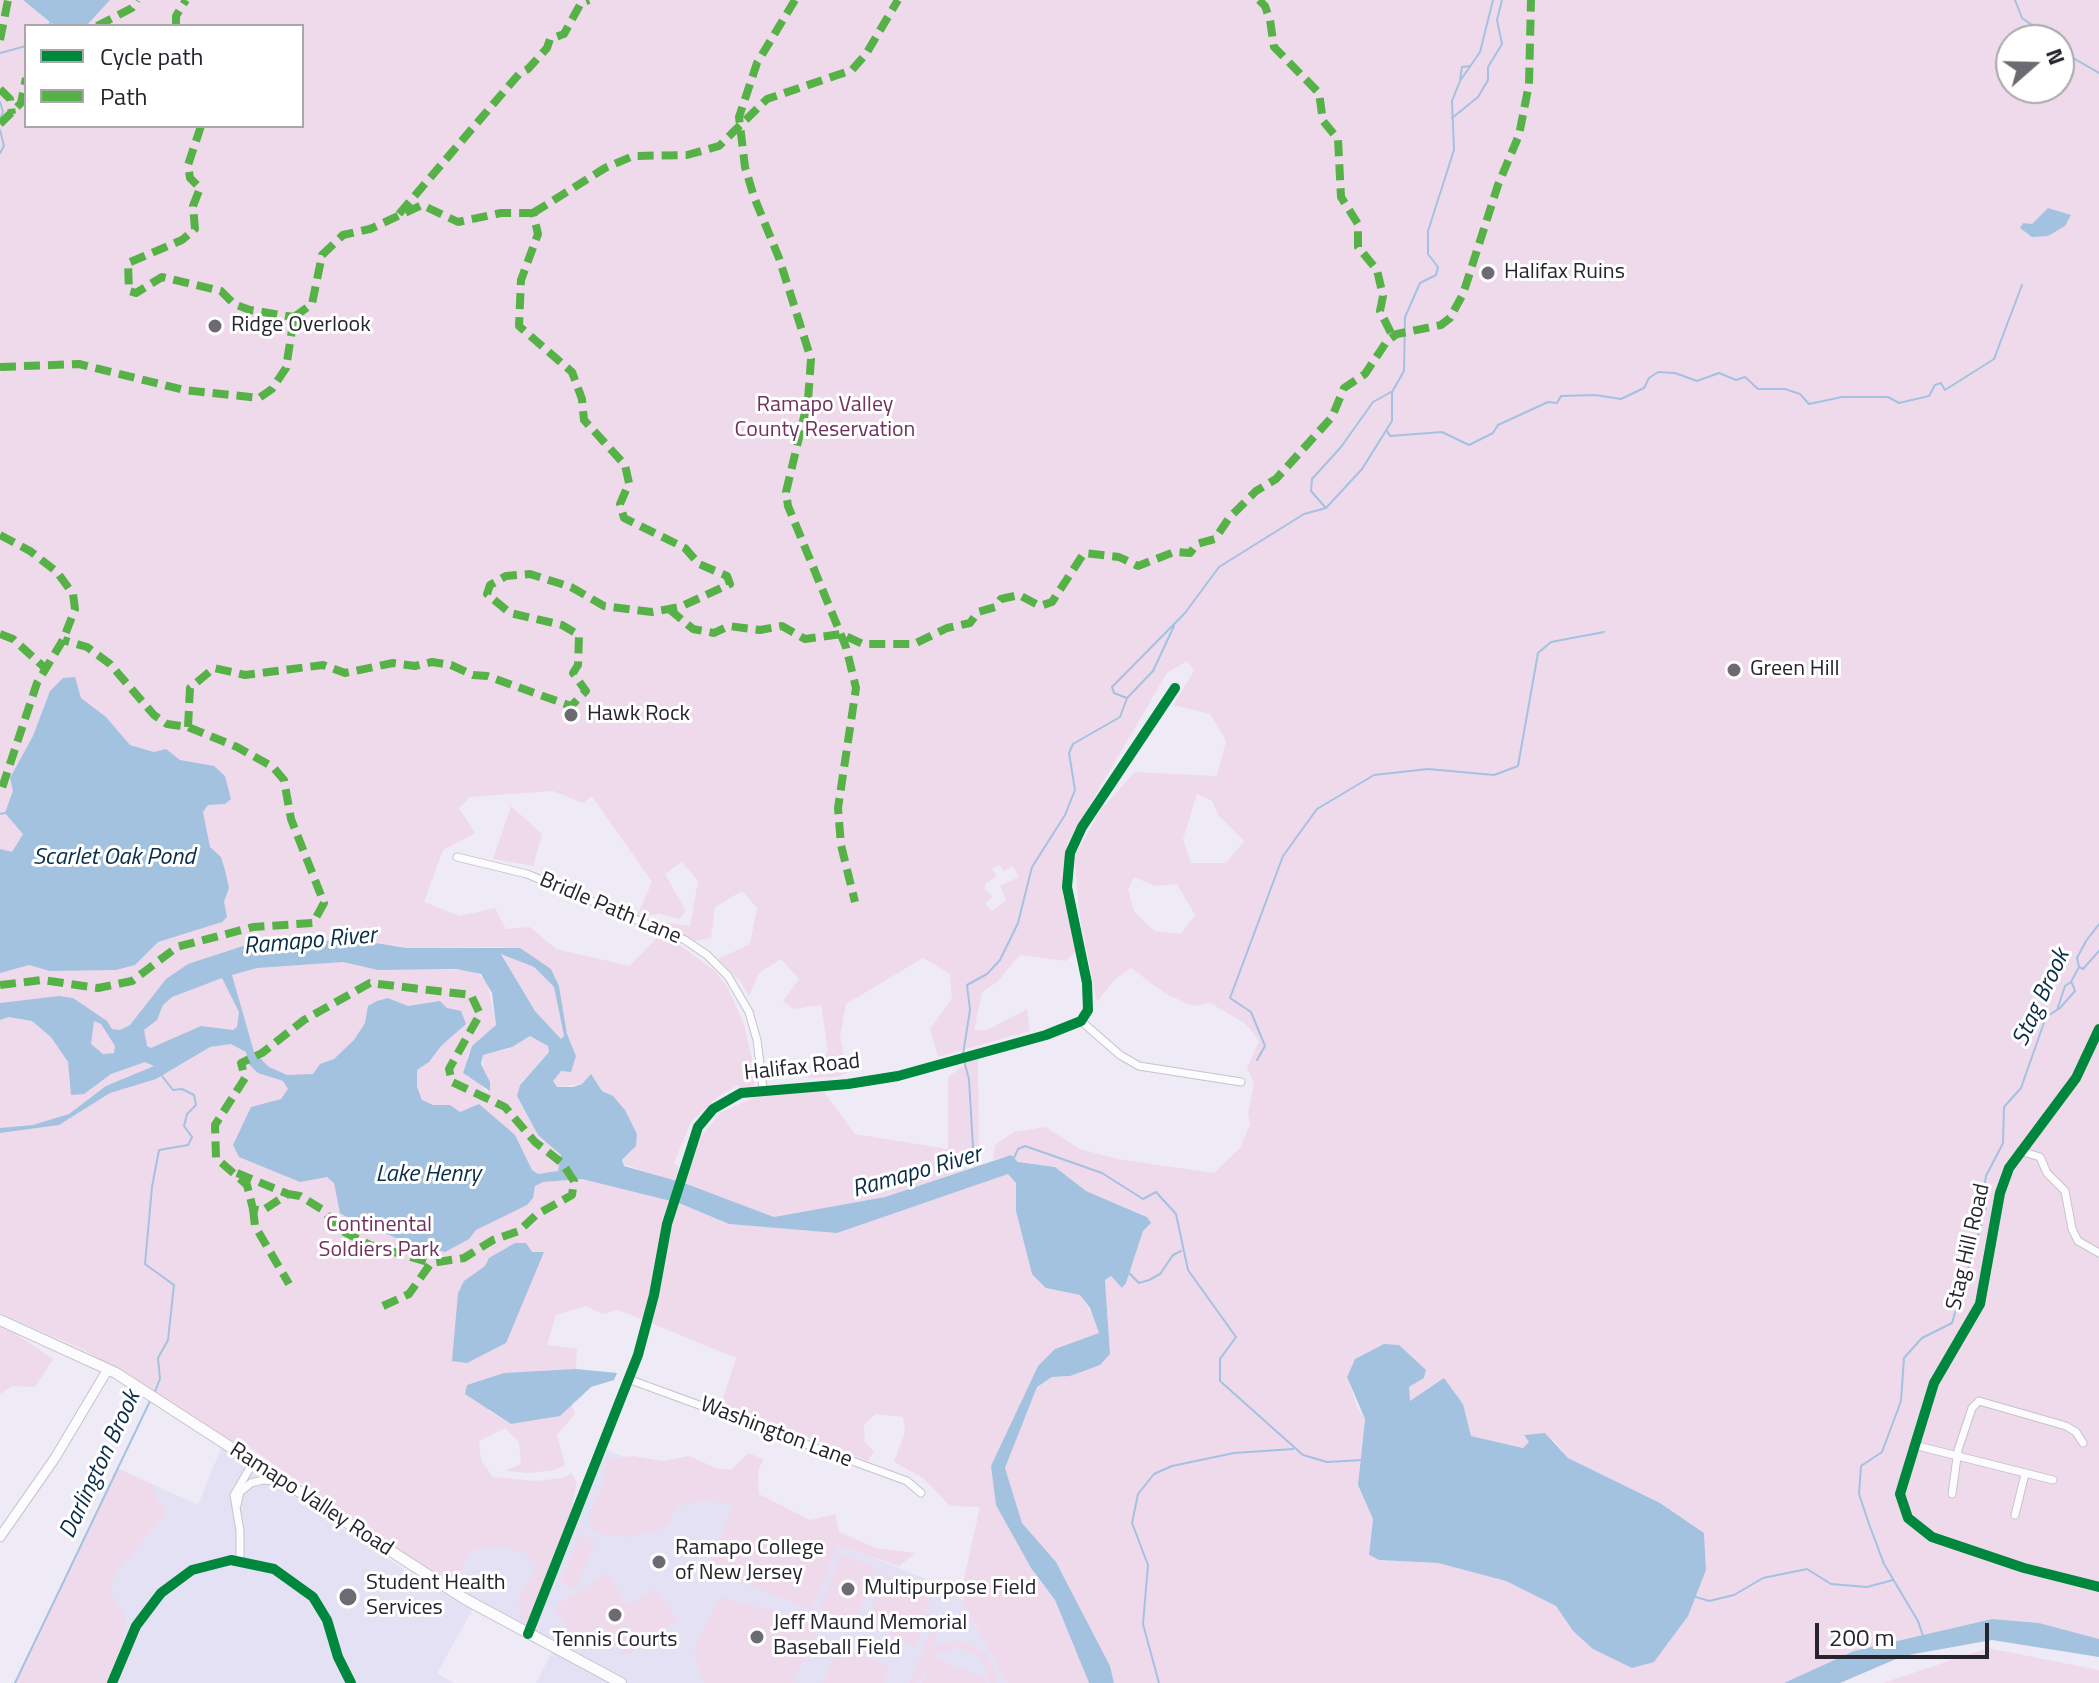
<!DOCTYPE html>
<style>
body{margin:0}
#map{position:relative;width:2099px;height:1683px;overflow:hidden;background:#eeebf6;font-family:"Titillium Web",sans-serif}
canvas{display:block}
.legend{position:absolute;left:24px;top:24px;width:280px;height:104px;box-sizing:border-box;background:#fff;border:2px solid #a8a7ab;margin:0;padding:10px 14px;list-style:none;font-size:24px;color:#26242c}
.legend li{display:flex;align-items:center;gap:16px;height:40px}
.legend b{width:40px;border:2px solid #a8a7ab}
.north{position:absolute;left:1995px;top:24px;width:80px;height:80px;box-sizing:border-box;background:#fff;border:2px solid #a8a7ab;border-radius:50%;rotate:70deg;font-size:22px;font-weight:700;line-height:32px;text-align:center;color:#26242c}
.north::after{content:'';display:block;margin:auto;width:28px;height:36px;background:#6c6a73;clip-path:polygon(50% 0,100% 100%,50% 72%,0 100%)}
.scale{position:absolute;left:1815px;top:1623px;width:174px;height:36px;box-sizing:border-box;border:4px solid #26242c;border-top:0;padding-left:10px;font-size:24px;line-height:28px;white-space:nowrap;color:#26242c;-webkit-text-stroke:6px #fff;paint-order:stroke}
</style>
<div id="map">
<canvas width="2099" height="1683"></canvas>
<ul class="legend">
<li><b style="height:10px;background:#00873e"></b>Cycle path</li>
<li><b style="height:10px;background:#56b246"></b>Path</li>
</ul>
<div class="north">N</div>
<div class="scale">200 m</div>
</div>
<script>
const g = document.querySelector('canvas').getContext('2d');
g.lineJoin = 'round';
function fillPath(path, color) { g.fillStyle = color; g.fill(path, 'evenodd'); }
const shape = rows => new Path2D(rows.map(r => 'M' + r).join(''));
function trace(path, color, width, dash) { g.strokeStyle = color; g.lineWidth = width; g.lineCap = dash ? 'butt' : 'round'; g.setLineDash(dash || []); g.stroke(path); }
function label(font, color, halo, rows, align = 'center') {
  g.font = font + ' "Titillium Web",sans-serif'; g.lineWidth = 6; g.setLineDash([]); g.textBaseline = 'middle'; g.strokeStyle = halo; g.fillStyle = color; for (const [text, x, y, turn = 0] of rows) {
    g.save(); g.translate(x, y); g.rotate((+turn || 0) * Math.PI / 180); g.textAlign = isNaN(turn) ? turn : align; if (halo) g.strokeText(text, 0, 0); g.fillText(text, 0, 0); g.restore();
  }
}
fillPath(shape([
 [221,1448,424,1583,456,1499,566,1552,604,1449,951,1589,963,1602,1007,1683,536,1683,554,1648,475,1605,437,1673,453,1683,16,1683,117,1468,198,1505]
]), '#e5e1f5');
fillPath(shape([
 [0,0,2099,0,2099,1639,2039,1623,1992,1619,1854,1651,1784,1683,1114,1683,1110,1666,1056,1562,1022,1523,1005,1468,1037,1387,1052,1377,1070,1376,1110,1354,1105,1280,1111,1276,1122,1288,1126,1283,1147,1216,1086,1191,1055,1167,1018,1162,1011,1155,993,1160,995,1145,1014,1132,1045,1127,1080,1149,1117,1159,1214,1173,1240,1148,1250,1124,1248,1113,1254,1084,1247,1068,1259,1041,1246,1024,1210,1003,1193,1006,1166,994,1131,968,1115,979,1097,1002,1080,918,1074,857,1102,808,1135,772,1217,776,1226,741,1210,714,1173,705,1194,671,1187,661,1167,673,1067,844,1063,896,1079,948,1066,961,1020,955,997,982,982,992,974,1030,987,1030,1027,1009,1030,1031,938,1057,930,1029,952,998,950,974,923,958,846,1004,840,1037,847,1072,838,1077,806,1078,828,1051,821,1005,794,1009,783,1001,799,979,781,959,759,973,749,996,740,981,718,959,750,944,757,908,742,891,715,907,711,938,691,942,654,921,690,926,698,881,682,862,665,874,686,911,680,919,661,914,637,916,652,882,592,796,583,803,553,791,470,797,459,808,475,833,443,850,424,902,460,916,495,908,506,929,530,927,556,949,630,966,662,932,715,971,728,988,744,1024,757,1079,752,1087,741,1091,738,1085,719,1096,691,1122,674,1163,679,1167,676,1182,621,1163,636,1146,637,1134,625,1110,613,1096,602,1091,591,1074,582,1084,556,1087,553,1081,556,1074,576,1056,567,1034,559,986,551,969,503,947,407,948,393,944,384,969,473,970,487,981,496,1025,467,1055,467,1077,475,1079,487,1092,490,1082,483,1073,483,1055,507,1049,530,1036,549,1046,549,1052,520,1084,517,1096,538,1135,561,1155,558,1172,679,1203,729,1224,837,1233,1008,1173,1016,1183,1016,1211,1046,1288,1080,1295,1099,1326,1099,1334,1090,1339,1055,1349,991,1466,997,1505,1031,1568,1055,1600,1089,1683,1007,1683,963,1602,964,1579,980,1507,950,1506,923,1478,894,1462,905,1432,903,1417,875,1414,864,1425,865,1442,874,1451,868,1461,721,1404,736,1358,619,1310,602,1314,586,1306,556,1315,547,1345,577,1349,576,1369,544,1372,487,1410,511,1424,559,1416,571,1403,575,1414,557,1435,565,1465,555,1470,530,1473,505,1471,521,1464,519,1442,505,1428,479,1441,481,1460,493,1477,535,1481,563,1478,571,1473,577,1482,568,1527,529,1619,521,1623,518,1599,537,1567,526,1554,498,1545,468,1552,457,1581,429,1571,249,1447,240,1446,86,1351,0,1313],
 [26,26,302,26,302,126,26,126],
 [2011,40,2059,40,2059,88,2011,88],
 [1197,794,1212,801,1219,816,1244,841,1226,863,1191,863,1183,839],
 [999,865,1004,871,1013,866,1019,877,1000,886,1006,900,992,911,985,903,993,897,985,890,986,883,997,876,992,869],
 [1134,877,1155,886,1177,884,1195,915,1181,934,1155,931,1134,912,1128,889],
 [1384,1345,1424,1378,1409,1387,1409,1402,1444,1379,1463,1404,1471,1436,1524,1448,1530,1442,1524,1436,1554,1440,1568,1458,1660,1503,1704,1533,1706,1570,1654,1661,1632,1668,1573,1631,1556,1606,1506,1581,1438,1563,1380,1560,1369,1556,1373,1519,1358,1485,1365,1419,1357,1407,1347,1376,1355,1359],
 [511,806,542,834,533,866,493,859],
 [501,953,534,967,554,987,564,1036,561,1039,535,1011],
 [978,1054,979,1165,885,1197,774,1217,684,1183,698,1140,720,1113,759,1095,823,1091,855,1134,948,1149,948,1077],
 [0,1323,53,1359,35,1387,12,1386,0,1394],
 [748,1453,763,1459,758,1472,759,1494,810,1520,835,1514,839,1532,876,1548,916,1553,899,1566,837,1545,812,1610,712,1571,710,1566,733,1504,699,1501,676,1507,669,1523,658,1530,631,1537,604,1535,591,1528,590,1515,602,1486,607,1459,633,1456,663,1461,689,1456,716,1468,731,1470],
 [117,1468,152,1484,156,1498,168,1510,114,1575,111,1594,127,1618,114,1671,107,1683,15,1683],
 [580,1533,595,1542,575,1590,560,1582],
 [841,1554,876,1568,855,1623,820,1610],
 [877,1572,932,1596,915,1648,871,1622],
 [607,1573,628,1606,655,1589,677,1621,624,1656,602,1624,576,1641,554,1608],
 [721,1597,811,1622,817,1634,793,1683,704,1683,695,1659,695,1646],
 [931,1630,938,1632,933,1646,960,1640,984,1652,994,1668,996,1683,989,1683,985,1666,977,1655,957,1647,934,1655,918,1683,910,1683],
 [838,1646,889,1666,883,1683,823,1683],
 [1988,1648,2099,1670,2099,1683,1883,1683],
 [932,1657,987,1679,986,1683,922,1683]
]), '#efdaec');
fillPath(shape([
 [23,0,110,0,86,26,55,26],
 [2048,208,2071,215,2065,226,2048,236,2032,237,2020,228,2023,223,2032,224],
 [75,677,81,698,106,717,130,745,154,752,166,749,180,760,214,766,225,776,231,799,225,804,208,805,203,812,210,847,221,857,225,870,229,888,224,902,227,917,222,922,158,942,135,965,116,970,50,971,29,965,0,973,0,849,12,852,23,834,5,813,13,791,10,778,33,736,50,691,63,678],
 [350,939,407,948,520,948,551,969,559,986,567,1034,576,1056,571,1072,561,1071,553,1081,557,1087,573,1087,582,1084,591,1074,602,1091,613,1096,625,1110,637,1134,636,1146,622,1160,624,1166,684,1183,774,1217,885,1197,1011,1155,1018,1162,1055,1167,1086,1191,1147,1217,1151,1223,1143,1231,1126,1283,1122,1288,1111,1276,1105,1280,1110,1354,1100,1365,1070,1376,1052,1377,1037,1387,1005,1468,1022,1523,1056,1562,1110,1666,1114,1683,1089,1683,1055,1600,1031,1568,996,1505,991,1466,1038,1366,1055,1349,1099,1333,1090,1308,1080,1295,1046,1288,1032,1274,1016,1211,1016,1183,1008,1174,837,1233,729,1224,679,1203,582,1179,543,1182,535,1186,533,1198,527,1205,476,1230,469,1239,445,1252,396,1238,345,1216,340,1213,334,1183,327,1177,300,1182,239,1157,233,1145,251,1107,281,1099,288,1089,283,1081,258,1073,249,1064,246,1052,231,1044,210,1047,156,1079,110,1093,59,1125,0,1133,0,1128,33,1125,69,1114,106,1086,154,1066,145,1062,111,1074,84,1094,71,1095,68,1062,51,1037,32,1021,9,1017,0,1020,0,1003,59,996,73,998,107,1021,112,1029,120,1030,130,1025,166,979,188,964,243,946],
 [501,954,534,967,554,987,564,1036,561,1039,535,1011],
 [343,962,378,970,456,969,481,974,492,993,496,1025,472,1046,463,1073,490,1091,490,1082,481,1064,483,1055,512,1047,530,1036,548,1046,549,1052,520,1085,517,1096,538,1135,561,1155,558,1171,538,1174,532,1170,515,1135,479,1104,460,1112,450,1105,433,1105,422,1100,417,1087,417,1070,429,1062,441,1046,466,1024,461,1011,447,1008,440,1001,408,1006,388,998,377,1001,368,1006,365,1023,354,1040,334,1059,320,1064,313,1074,287,1075,269,1067,254,1052,232,975,257,968],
 [222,978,239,1012,237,1027,233,1030,201,1026,151,1048,147,1046,144,1030,157,1020,163,1005,172,997],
 [94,1021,101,1024,115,1046,114,1053,103,1054,91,1044],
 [515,1243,526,1243,532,1252,544,1252,506,1343,467,1363,452,1361,458,1293,464,1281,485,1266,489,1258],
 [1384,1344,1399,1345,1426,1370,1424,1378,1409,1387,1410,1401,1444,1378,1463,1404,1471,1436,1523,1448,1529,1442,1524,1435,1545,1433,1568,1458,1660,1503,1704,1533,1706,1570,1688,1616,1654,1662,1632,1668,1593,1649,1573,1631,1556,1606,1506,1581,1438,1563,1379,1560,1369,1555,1373,1519,1358,1485,1365,1419,1347,1377,1355,1359],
 [576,1369,617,1373,614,1380,591,1387,560,1416,511,1424,465,1394,467,1385,504,1373],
 [1992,1619,2039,1623,2099,1639,2099,1657,1992,1640,1903,1656,1840,1683,1784,1683,1854,1651]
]), '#a3c2e0');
trace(shape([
 [2015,0,2022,18,2039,30,2043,40],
 [48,26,51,22],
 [2059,50,2099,73],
 [0,53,26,46],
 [1460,80,1462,67,1470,66],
 [0,102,3,112,0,119],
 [1452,118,1478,97,1488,80,1488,67,1502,44,1497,20,1502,0],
 [0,130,4,146,0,153],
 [1387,431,1390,436,1442,432,1469,445,1493,433,1498,425,1548,402,1557,403,1561,396,1595,395,1621,399,1644,388,1649,378,1658,372,1675,373,1697,381,1719,373,1736,380,1745,377,1758,389,1785,389,1800,394,1809,404,1842,397,1888,397,1899,403,1929,396,1935,385,1941,383,1945,390,1994,359,2022,285],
 [1325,507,1311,491,1312,479,1341,447,1373,402,1391,392],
 [1127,698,1114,693,1112,687,1185,613,1219,567,1304,514,1326,508,1362,469,1392,421,1392,392,1404,371,1405,317,1420,283,1436,275,1438,267,1428,254,1428,231,1454,150,1452,101,1460,81,1480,52,1493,0],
 [0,814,5,813],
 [2079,967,2083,969,2099,951],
 [2059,1009,2075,991,2072,983],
 [963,1054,970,1010,967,985,987,974,1000,960,1018,923,1032,867,1065,815,1075,790,1069,753,1073,744,1120,717,1127,698,1153,671,1174,626],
 [1257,1060,1265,1046,1251,1012,1230,998,1283,856,1317,809,1374,775,1428,769,1494,775,1518,766,1538,653,1551,642,1604,632],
 [964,1061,969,1079,974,1165],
 [1013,1160,1018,1149,1025,1146,1102,1173,1143,1199,1156,1192,1176,1214,1188,1270,1236,1337,1220,1359,1220,1381,1303,1455,1327,1462,1363,1460],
 [1129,1273,1139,1283,1149,1280,1160,1274,1173,1255,1181,1251],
 [154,1394,160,1379,158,1358,168,1340,174,1285,145,1264,152,1187,159,1150,188,1145,192,1137,184,1126,187,1114,196,1105,194,1095,182,1089,173,1090,162,1076],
 [1696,1597,1709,1601,1734,1595,1763,1578,1807,1569,1831,1584,1867,1587,1893,1580],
 [1923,1636,1918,1621,1884,1564,1869,1524,1859,1494,1861,1466,1882,1452,1901,1401,1904,1358,1922,1338,1952,1323,1986,1208,1983,1194,1986,1176,2003,1143,2004,1107,2021,1088,2046,1017,2057,1010,2065,986,2071,982,2079,967,2077,958,2086,941,2099,924],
 [15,1683,151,1399],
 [1159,1683,1143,1624,1148,1565,1132,1523,1138,1494,1154,1474,1172,1466,1234,1453,1293,1449]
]), '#a3c2e0', 2);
const minor = shape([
 [457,857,527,874,685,940,707,955,728,976,749,1012,757,1040,763,1088],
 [1081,1021,1120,1055,1139,1066,1241,1082],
 [2020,1151,2040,1157,2047,1173,2065,1191,2072,1229,2078,1241,2099,1253],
 [628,1379,907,1481,921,1493],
 [1914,1445,2053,1480],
 [1952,1494,1958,1450,1972,1408,1979,1401,2066,1426,2076,1432,2083,1443],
 [237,1505,240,1492,251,1483,263,1480,282,1482],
 [2015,1515,2025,1474],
 [240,1561,240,1531,234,1495,254,1461],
 [528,1634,638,1355,654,1295,667,1224,698,1127,713,1109,741,1093,848,1084,898,1076,1046,1035,1081,1021,1088,1010,1087,983,1067,887,1070,853,1082,827,1175,688],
 [112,1683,136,1626,161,1593,192,1570,231,1560,274,1569,313,1597,327,1620,338,1657,351,1683]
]);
const tertiary = shape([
 [2099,1029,2076,1078,2009,1168,2000,1193,1980,1304,1934,1383,1900,1494,1908,1518,1932,1537,2024,1568,2099,1587]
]);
const secondary = shape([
 [0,1537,55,1458,108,1369]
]);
const primary = shape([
 [0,1320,116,1373,465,1599,621,1683]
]);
trace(minor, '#c5c3cc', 9);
trace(tertiary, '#c5c3cc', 10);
trace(secondary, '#c5c3cc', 11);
trace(primary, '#c5c3cc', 12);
trace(minor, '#fcfcfe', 7);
trace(tertiary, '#fcfcfe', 8);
trace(secondary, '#fcfcfe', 9);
trace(primary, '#fcfcfe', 10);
trace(shape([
 [795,0,757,63,739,117,745,167,754,197,779,258,811,359,808,400,786,492,788,506,846,647,856,688,838,808,841,845,855,902],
 [1259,0,1265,6,1270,20,1274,47,1319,93,1323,121,1338,139,1341,197,1358,224,1358,247,1377,270,1383,296,1380,311,1393,337],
 [97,26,132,8,137,0],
 [176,26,176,16,186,0],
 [0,40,8,0],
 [0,89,10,99,12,114],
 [0,124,21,103,26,78],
 [201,126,188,165,190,178,200,188,193,206,195,229,182,240,128,263,129,291,136,293,162,277,221,291,234,304,250,310,294,317],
 [533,213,605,168,633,156,687,155,719,146,767,99,852,70,866,54,898,0],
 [399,214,519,74,528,69,547,48,550,39,564,34,581,3,589,0],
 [294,317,312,304,322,255,343,235,370,229,422,205,458,222,501,213,533,213],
 [0,367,79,364,184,390,259,398,272,389,286,368,294,317],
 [0,535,30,551,57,572,73,594,75,609,63,640,37,683,0,794],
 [669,609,693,629,714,633,729,626,760,630,782,626,805,639,841,634,863,644,914,644,947,628,970,623,978,612,995,607,1001,599,1019,595,1040,606,1052,602,1084,553,1119,557,1138,566,1174,552,1190,553,1197,544,1215,539,1229,518,1256,491,1276,479,1332,417,1344,388,1365,374,1387,341,1397,334,1441,325,1450,318,1463,294,1498,185,1519,135,1529,84,1531,0],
 [0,634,13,639,45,668],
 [188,727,190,688,214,668,245,675,323,665,345,673,393,663,415,666,432,662,451,665,473,675,487,676,571,706,586,691,573,673,578,665,579,635,562,625,510,613,487,594,490,585,506,576,530,574,571,587,604,606,652,612,680,607,730,584,727,576,699,564,685,548,624,518,620,504,629,483,625,465,584,420,582,399,572,372,519,326,521,280,538,234,533,213],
 [0,985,42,980,98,988,132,981,177,947,253,927,313,923,324,903,291,819,284,780,273,767,237,747,188,727,167,724,154,715,110,664,87,647,63,640],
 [237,1173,288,1194],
 [253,1209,255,1226,289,1284],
 [383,1306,409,1294,431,1263,464,1258,493,1240,519,1231,536,1215,572,1195,574,1181,562,1163,535,1142,505,1107,452,1082,449,1069,480,1014,471,995,370,983,304,1020,262,1053,241,1063,245,1078,215,1125,216,1158,247,1185,253,1209,262,1211,288,1194,300,1196,323,1210,340,1230,370,1245,431,1263]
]), '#56b246', 8, [16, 8]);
trace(shape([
 [2099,1029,2076,1078,2009,1168,2000,1193,1980,1304,1934,1383,1900,1494,1908,1518,1932,1537,2024,1568,2099,1587],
 [528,1634,638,1355,654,1295,667,1224,698,1127,713,1109,741,1093,848,1084,898,1076,1046,1035,1081,1021,1088,1010,1087,983,1067,887,1070,853,1082,827,1175,688],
 [112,1683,136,1626,161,1593,192,1570,231,1560,274,1569,313,1597,327,1620,338,1657,351,1683]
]), '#00873e', 10);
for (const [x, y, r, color] of [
 [1488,273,8,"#6c6a73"],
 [215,326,8,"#6c6a73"],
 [1734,670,8,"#6c6a73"],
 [571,715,8,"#6c6a73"],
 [659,1562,8,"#6c6a73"],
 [848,1589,8,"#6c6a73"],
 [348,1597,10,"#6c6a73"],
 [615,1615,8,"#6c6a73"],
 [757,1637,8,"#6c6a73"]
]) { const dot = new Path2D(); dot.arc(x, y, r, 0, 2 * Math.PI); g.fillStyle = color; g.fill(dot); trace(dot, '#fff', 3); }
label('22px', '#26242c', '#fff', [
 ["Halifax Ruins",1504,273],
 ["Ridge Overlook",231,326],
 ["Green Hill",1750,670],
 ["Hawk Rock",587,715],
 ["Ramapo College",675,1549],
 ["of New Jersey",675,1574],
 ["Student Health",366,1584],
 ["Services",366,1609],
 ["Multipurpose Field",864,1589],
 ["Jeff Maund Memorial",773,1624],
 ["Baseball Field",773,1649],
 ["Tennis Courts",615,1641,"center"]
], 'left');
label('22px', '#70325d', '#fff', [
 ["Ramapo Valley",825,406],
 ["County Reservation",825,431],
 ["Continental",379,1226],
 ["Soldiers Park",379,1251]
]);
label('22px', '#26242c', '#fff', [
 ["Bridle Path Lane",610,909,23],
 ["Halifax Road",802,1068,-6],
 ["Stag Hill Road",1969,1247,-77],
 ["Washington Lane",776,1433,21],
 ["Ramapo Valley Road",311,1500,33]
]);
label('italic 24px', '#0a2d48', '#fff', [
 ["Scarlet Oak Pond",114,858],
 ["Ramapo River",310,942,-5],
 ["Stag Brook",2042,998,-65],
 ["Ramapo River",917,1173,-16],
 ["Lake Henry",428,1175],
 ["Darlington Brook",101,1465,-65]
]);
</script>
